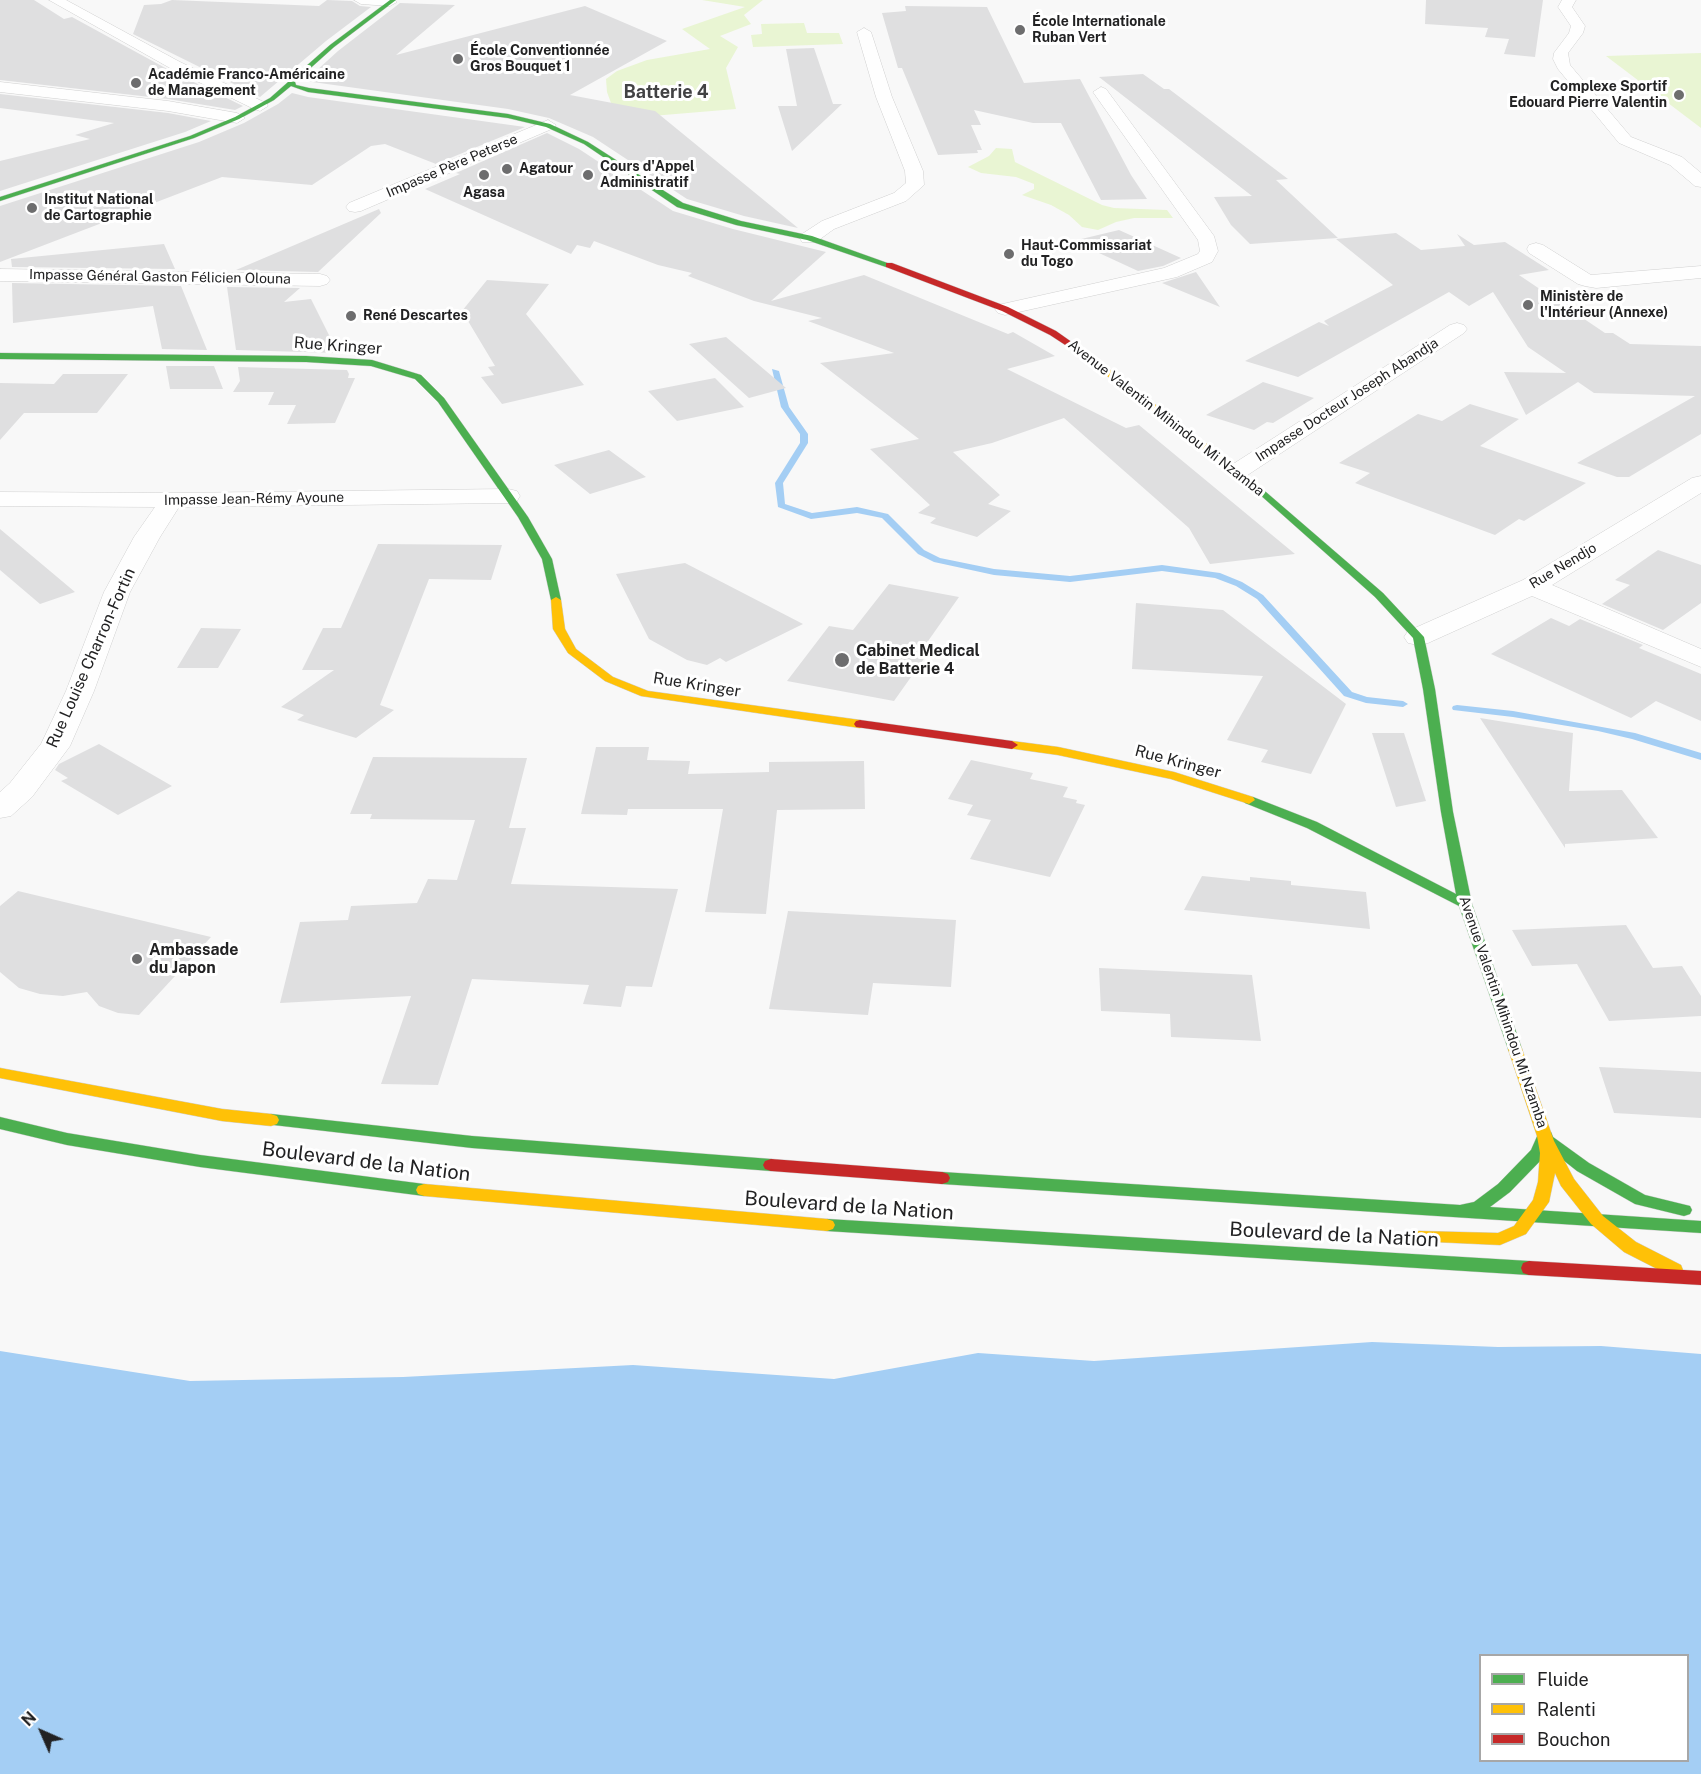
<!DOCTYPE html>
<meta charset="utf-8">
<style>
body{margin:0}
#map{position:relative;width:1701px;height:1774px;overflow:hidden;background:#f8f8f8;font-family:"Public Sans",sans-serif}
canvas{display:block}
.legend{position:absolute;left:1479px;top:1654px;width:210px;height:108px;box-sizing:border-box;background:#fff;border:2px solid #a7a7a7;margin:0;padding:8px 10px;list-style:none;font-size:18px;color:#222223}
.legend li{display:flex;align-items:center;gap:12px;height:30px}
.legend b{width:30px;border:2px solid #a7a7a7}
.north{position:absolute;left:12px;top:1702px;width:60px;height:60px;-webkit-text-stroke:4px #fff;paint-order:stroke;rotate:315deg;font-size:16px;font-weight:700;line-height:24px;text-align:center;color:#222223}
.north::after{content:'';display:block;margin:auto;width:21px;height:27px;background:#222223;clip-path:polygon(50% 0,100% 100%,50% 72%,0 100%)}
</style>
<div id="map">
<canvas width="1701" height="1774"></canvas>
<ul class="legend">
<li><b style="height:8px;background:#4caf50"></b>Fluide</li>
<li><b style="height:8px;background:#ffc107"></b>Ralenti</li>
<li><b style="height:8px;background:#c62828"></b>Bouchon</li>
</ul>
<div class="north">N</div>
</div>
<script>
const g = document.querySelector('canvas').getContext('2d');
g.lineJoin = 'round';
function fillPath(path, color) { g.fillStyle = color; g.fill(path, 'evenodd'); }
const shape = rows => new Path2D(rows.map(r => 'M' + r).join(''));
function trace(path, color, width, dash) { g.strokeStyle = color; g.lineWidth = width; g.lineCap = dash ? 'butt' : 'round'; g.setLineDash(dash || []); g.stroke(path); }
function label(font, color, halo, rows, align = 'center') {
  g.font = font + ' "Public Sans",sans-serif'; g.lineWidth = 6; g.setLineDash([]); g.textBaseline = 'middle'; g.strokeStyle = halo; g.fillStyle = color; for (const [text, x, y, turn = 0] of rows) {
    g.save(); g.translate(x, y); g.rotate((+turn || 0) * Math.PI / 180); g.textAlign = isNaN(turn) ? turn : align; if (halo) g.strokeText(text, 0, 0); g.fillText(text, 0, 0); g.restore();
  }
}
fillPath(shape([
 [702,0,763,0,744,15,751,24,720,36,738,47,726,68,736,109,580,122,611,103,607,92,606,79,617,71,647,60,710,49,682,29,745,7],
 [804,23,807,33,839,33,843,44,753,47,751,35,762,34,761,24],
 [1701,53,1701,128,1606,56],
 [996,148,1012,149,1015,162,1102,205,1114,208,1167,210,1173,218,1134,218,1116,222,1098,230,1082,227,1069,215,1051,205,1022,195,1034,189,1034,184,1016,177,981,173,968,167,989,156]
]), '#e9f5d3');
fillPath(shape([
 [1372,1342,1498,1347,1601,1346,1701,1354,1701,1774,0,1774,0,1351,190,1381,403,1377,633,1365,834,1379,978,1353,1094,1361],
 [1480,1656,1688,1656,1688,1760,1480,1760]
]), '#a4cef4');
fillPath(shape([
 [772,369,779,371,789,407,808,434,808,443,783,483,785,504,812,513,857,507,888,514,924,550,940,558,994,569,1070,576,1162,565,1220,573,1242,582,1263,595,1352,692,1367,697,1403,701,1408,704,1403,707,1366,703,1344,696,1257,599,1236,586,1215,578,1162,571,1070,582,994,575,934,562,918,554,882,518,857,513,811,519,778,507,775,483,800,443,800,434,781,407,772,369],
 [1457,705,1513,711,1635,733,1701,753,1701,760,1632,739,1598,731,1513,717,1453,710,1452,708,1453,706,1457,705]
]), '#a4cef4');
fillPath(shape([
 [0,0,34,0,64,19,72,17,169,70,243,106,235,110,168,99,0,80],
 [172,0,319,6,327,0,352,1,360,6,371,7,326,41,260,97,133,34,144,5,161,4],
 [1426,0,1543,0,1535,57,1504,54,1509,39,1485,37,1488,28,1425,24],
 [400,3,455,5,396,55,585,6,667,41,570,95,655,111,798,228,744,216,687,199,593,137,549,118,508,109,305,81,338,51],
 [905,6,987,7,1024,83,1080,79,1131,175,1147,199,1101,200,1061,123,1033,123,974,110,981,125,971,125,982,150,977,150,978,153,938,155,902,68,898,68,882,13,906,11],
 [814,48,833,104,842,104,792,151,778,106,797,106,786,49],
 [1143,74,1164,89,1169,89,1288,179,1276,180,1338,238,1250,244,1231,225,1214,197,1252,196,1099,77],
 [292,93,308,97,525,127,436,164,385,144,371,146,312,185,222,177,0,262,0,206,199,142,244,123,278,104],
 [0,94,168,113,211,121,185,132,0,191,0,161,90,139,75,135,114,123,0,108],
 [547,133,579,149,673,211,733,229,826,252,771,301,864,275,1008,334,1013,332,1055,356,1007,369,1126,428,1139,425,1295,554,1210,564,1189,528,1064,418,992,443,953,452,1000,495,988,504,1011,511,977,537,930,523,936,518,918,513,930,505,870,449,919,439,820,363,894,353,808,321,822,318,754,301,688,276,692,273,658,265,594,241,590,248,577,245,571,254,425,189,460,174,456,173],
 [379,209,381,213,318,272,236,270],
 [1119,230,1181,258,1163,266,1138,271,1073,241],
 [1396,233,1421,250,1465,246,1457,234,1474,245,1505,242,1549,270,1519,275,1605,333,1613,333,1630,344,1701,346,1701,434,1629,477,1617,477,1577,463,1695,396,1594,393,1578,382,1526,415,1504,372,1566,373,1528,347,1493,292,1469,306,1449,292,1298,377,1245,361,1319,322,1329,326,1324,321,1393,285,1336,239],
 [164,244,175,269,12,267,11,259],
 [1196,272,1220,307,1162,283],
 [487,280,549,284,526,314,584,385,502,404,481,377,494,375,488,367,495,366,462,311],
 [12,283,181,286,207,350,162,349,153,306,13,323],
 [227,287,300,288,284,302,311,299,338,353,236,350],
 [726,337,786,388,749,398,689,344],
 [166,366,214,366,223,389,170,389],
 [238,367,347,370,349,374,348,378,355,378,335,423,287,424,296,405,268,405,274,392,233,392,240,381],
 [63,374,128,374,97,413,24,413,0,440,0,383,54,384],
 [715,378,744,407,677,421,648,391],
 [1263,382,1314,398,1273,423,1267,422,1254,430,1206,415],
 [1470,404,1519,419,1480,446,1586,483,1524,521,1519,519,1495,535,1355,483,1370,473,1339,463,1418,414,1442,421],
 [609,450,646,477,590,494,554,465],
 [0,529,75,592,40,604,0,570],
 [378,544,502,545,491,580,429,579,380,705,394,710,356,738,297,720,304,715,281,707,334,670,302,670,323,628,341,628],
 [1658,550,1701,565,1701,603,1663,630,1602,604,1630,585,1615,580],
 [685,563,803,624,726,662,720,658,707,665,687,660,649,639,616,574],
 [889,584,959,597,926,644,933,646,894,701,787,681,829,626,853,630],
 [1136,603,1223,610,1346,704,1311,774,1261,762,1268,750,1227,740,1263,676,1132,669],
 [1551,618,1569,626,1580,619,1643,645,1639,648,1701,674,1701,721,1656,701,1631,718,1491,654],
 [201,628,241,629,218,668,177,668],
 [1480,718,1573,733,1569,791,1622,790,1658,838,1565,844,1565,848],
 [1372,733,1404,733,1426,801,1396,807],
 [99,744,172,786,118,815,61,781,68,778,55,770,59,764],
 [596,747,649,747,647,760,690,761,688,774,769,772,769,762,864,761,865,809,777,810,766,914,705,912,723,809,628,809,627,815,581,814],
 [373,757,527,758,509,828,526,828,511,884,678,889,652,987,626,986,621,1007,583,1004,589,985,472,979,438,1085,381,1084,411,996,280,1003,300,922,348,920,351,906,417,903,428,879,457,880,475,820,370,819,372,814,350,814],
 [971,760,1033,773,1030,779,1068,787,1063,797,1077,800,1076,803,1085,805,1050,877,970,859,991,820,967,815,973,805,948,799],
 [1202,876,1250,881,1250,877,1291,881,1291,885,1366,892,1370,929,1184,910],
 [18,891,211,937,139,1015,118,1013,99,1006,87,992,63,996,40,994,19,988,0,972,0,906],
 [788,911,956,920,951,987,873,983,868,1015,769,1009],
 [1626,925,1653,968,1682,966,1701,996,1701,1016,1609,1021,1577,964,1532,966,1512,930],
 [1099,968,1252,975,1261,1041,1171,1037,1170,1014,1101,1011],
 [1599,1067,1701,1072,1701,1118,1614,1113]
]), '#dfdfe0');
const street = shape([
 [49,0,66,0,180,62,266,103,268,106,260,111,254,109,170,68,49,0],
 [354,0,395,0,397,2,390,6,361,4,354,0],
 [1562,0,1576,0,1572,7,1585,26,1583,33,1568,53,1570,65,1631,137,1682,157,1701,173,1701,187,1695,186,1670,165,1619,143,1558,69,1553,59,1554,53,1569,33,1571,26,1558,7,1562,0],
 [864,28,871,32,892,97,923,171,924,185,906,201,834,229,816,242,802,242,800,238,802,234,822,221,894,193,906,183,905,171,876,97,857,32,864,28],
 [0,82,168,101,237,113,245,118,237,123,168,111,0,92,0,82],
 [1101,87,1106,89,1214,236,1218,251,1212,262,1177,277,1005,315,998,313,995,309,998,305,1164,268,1198,254,1200,251,1198,240,1093,92,1101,87],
 [548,120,556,125,554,128,361,211,355,212,349,211,346,207,349,203,548,120],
 [1536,243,1543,245,1591,275,1701,266,1701,278,1596,288,1585,286,1578,284,1529,253,1527,249,1529,245,1536,243],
 [0,269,320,274,327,276,330,280,327,284,320,286,0,281,0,269],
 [1457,323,1464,325,1467,329,1464,333,1246,476,1238,478,1230,476,1226,471,1230,466,1450,325,1457,323],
 [1701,476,1701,493,1552,585,1701,649,1701,667,1532,596,1428,643,1418,645,1408,643,1404,637,1408,631,1523,580,1692,478,1701,476],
 [508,489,517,491,520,496,517,501,508,503,179,507,160,537,130,592,94,691,70,746,32,797,11,816,0,818,0,792,10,783,41,744,66,691,104,592,134,537,155,507,0,506,0,492,172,493,508,489]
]);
const fast = shape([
 [390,0,396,0,334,47,295,82,296,85,309,88,508,114,550,124,588,142,683,203,741,221,812,236,893,265,886,267,807,240,736,225,677,207,584,144,546,127,508,118,308,92,291,86,274,100,239,119,194,138,0,201,0,197,190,136,235,117,270,98,330,45,390,0],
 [0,353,306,356,372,360,421,375,444,398,528,517,552,559,561,600,556,603,551,600,542,559,518,517,438,402,415,379,371,366,306,362,0,359,0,353],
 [1252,480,1383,593,1424,637,1435,689,1453,812,1472,904,1522,1049,1520,1053,1510,1053,1508,1049,1459,906,1307,828,1245,803,1243,800,1245,797,1253,797,1317,822,1456,894,1441,812,1423,689,1413,638,1375,597,1249,485,1247,483,1252,480],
 [271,1114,472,1136,771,1159,777,1161,779,1165,777,1169,771,1171,472,1148,265,1124,263,1120,265,1116,271,1114],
 [0,1117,67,1133,200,1155,424,1184,430,1186,432,1190,430,1194,424,1196,200,1167,67,1145,0,1129,0,1117],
 [1545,1130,1551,1132,1553,1137,1589,1163,1645,1195,1690,1206,1692,1210,1690,1214,1684,1216,1635,1204,1577,1171,1548,1148,1544,1157,1510,1192,1490,1207,1701,1221,1701,1233,942,1184,936,1182,934,1178,936,1174,942,1172,1460,1205,1474,1202,1498,1184,1531,1150,1539,1132,1545,1130],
 [827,1219,1529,1261,1535,1263,1537,1268,1535,1273,1529,1275,827,1231,821,1229,819,1225,821,1221,827,1219]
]);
const slow = shape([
 [1076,348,1082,348,1255,481,1255,485,1249,485,1076,352,1076,348],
 [556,597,561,600,565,629,576,649,613,677,648,691,860,720,866,724,860,728,641,696,605,681,568,653,553,629,551,600,556,597],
 [1012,741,1058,747,1174,772,1253,797,1255,800,1249,804,1171,779,1058,755,1008,748,1006,745,1008,742,1012,741],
 [1515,1044,1520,1045,1522,1049,1554,1141,1574,1179,1603,1216,1636,1242,1681,1265,1683,1270,1681,1275,1675,1277,1669,1275,1624,1252,1591,1224,1561,1186,1555,1173,1549,1202,1526,1234,1500,1245,1413,1241,1411,1237,1413,1233,1419,1231,1498,1233,1514,1226,1533,1200,1538,1182,1540,1153,1537,1136,1508,1049,1510,1045,1515,1044],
 [0,1068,222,1109,271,1114,277,1116,279,1120,277,1124,271,1126,222,1121,0,1078,0,1068],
 [424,1184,827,1219,833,1221,835,1225,833,1229,827,1231,424,1196,418,1194,416,1190,418,1186,424,1184]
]);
const jam = shape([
 [886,263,892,263,1008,307,1056,331,1083,350,1076,352,1050,335,1002,311,886,267,886,263],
 [860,720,1012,741,1018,745,1012,749,856,727,854,724,856,721,860,720],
 [771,1159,942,1172,948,1174,950,1178,948,1182,942,1184,771,1171,765,1169,763,1165,765,1161,771,1159],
 [1529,1261,1701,1271,1701,1285,1529,1275,1523,1273,1521,1268,1523,1263,1529,1261]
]);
trace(street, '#d0d0d0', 1);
trace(fast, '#d0d0d0', 1);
trace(slow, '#d0d0d0', 1);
trace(jam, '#d0d0d0', 1);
fillPath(street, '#fefefe');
fillPath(fast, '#4caf50');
fillPath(slow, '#ffc107');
fillPath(jam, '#c62828');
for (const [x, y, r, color] of [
 [1020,30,6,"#6d6d6e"],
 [458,59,6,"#6d6d6e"],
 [136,83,6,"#6d6d6e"],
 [1679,95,6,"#6d6d6e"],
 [507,169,6,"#6d6d6e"],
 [484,175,6,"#6d6d6e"],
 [588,175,6,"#6d6d6e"],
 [32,208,6,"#6d6d6e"],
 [1009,254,6,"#6d6d6e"],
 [1528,305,6,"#6d6d6e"],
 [351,316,6,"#6d6d6e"],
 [842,660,8,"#6d6d6e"],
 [137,959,6,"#6d6d6e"]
]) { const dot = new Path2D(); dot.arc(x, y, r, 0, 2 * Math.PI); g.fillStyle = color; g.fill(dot); trace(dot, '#fff', 2); }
label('bold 14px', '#222223', '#fff', [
 ["École Internationale",1032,22],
 ["Ruban Vert",1032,38],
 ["École Conventionnée",470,51],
 ["Gros Bouquet 1",470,67],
 ["Académie Franco-Américaine",148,75],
 ["de Management",148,91],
 ["Complexe Sportif",1667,87,"right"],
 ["Edouard Pierre Valentin",1667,103,"right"],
 ["Cours d'Appel",600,167],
 ["Administratif",600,183],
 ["Agatour",519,169],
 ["Agasa",484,193,"center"],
 ["Institut National",44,200],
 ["de Cartographie",44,216],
 ["Haut-Commissariat",1021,246],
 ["du Togo",1021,262],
 ["Ministère de",1540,297],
 ["l'Intérieur (Annexe)",1540,313],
 ["René Descartes",363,316]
], 'left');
label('14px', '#222223', '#fff', [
 ["Impasse Père Peterse",452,166,-23],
 ["Impasse Général Gaston Félicien Olouna",160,277,1],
 ["Impasse Docteur Joseph Abandja",1347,400,-33],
 ["Avenue Valentin Mihindou Mi Nzamba",1166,418,38],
 ["Impasse Jean-Rémy Ayoune",254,499,-1],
 ["Rue Nendjo",1563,566,-31],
 ["Avenue Valentin Mihindou Mi Nzamba",1503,1012,71]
]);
label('16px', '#222223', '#fff', [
 ["Rue Kringer",338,346,4],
 ["Rue Louise Charron-Fortin",91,658,-66],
 ["Rue Kringer",697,685,9],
 ["Rue Kringer",1178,762,15]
]);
label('bold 16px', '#222223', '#fff', [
 ["Cabinet Medical",856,651],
 ["de Batterie 4",856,669],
 ["Ambassade",149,950],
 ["du Japon",149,968]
], 'left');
label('bold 18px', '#424244', '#fff', [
 ["Batterie 4",666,92]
]);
label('20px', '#222223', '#fff', [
 ["Boulevard de la Nation",366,1162,7],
 ["Boulevard de la Nation",849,1206,4],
 ["Boulevard de la Nation",1334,1235,3]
]);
</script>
